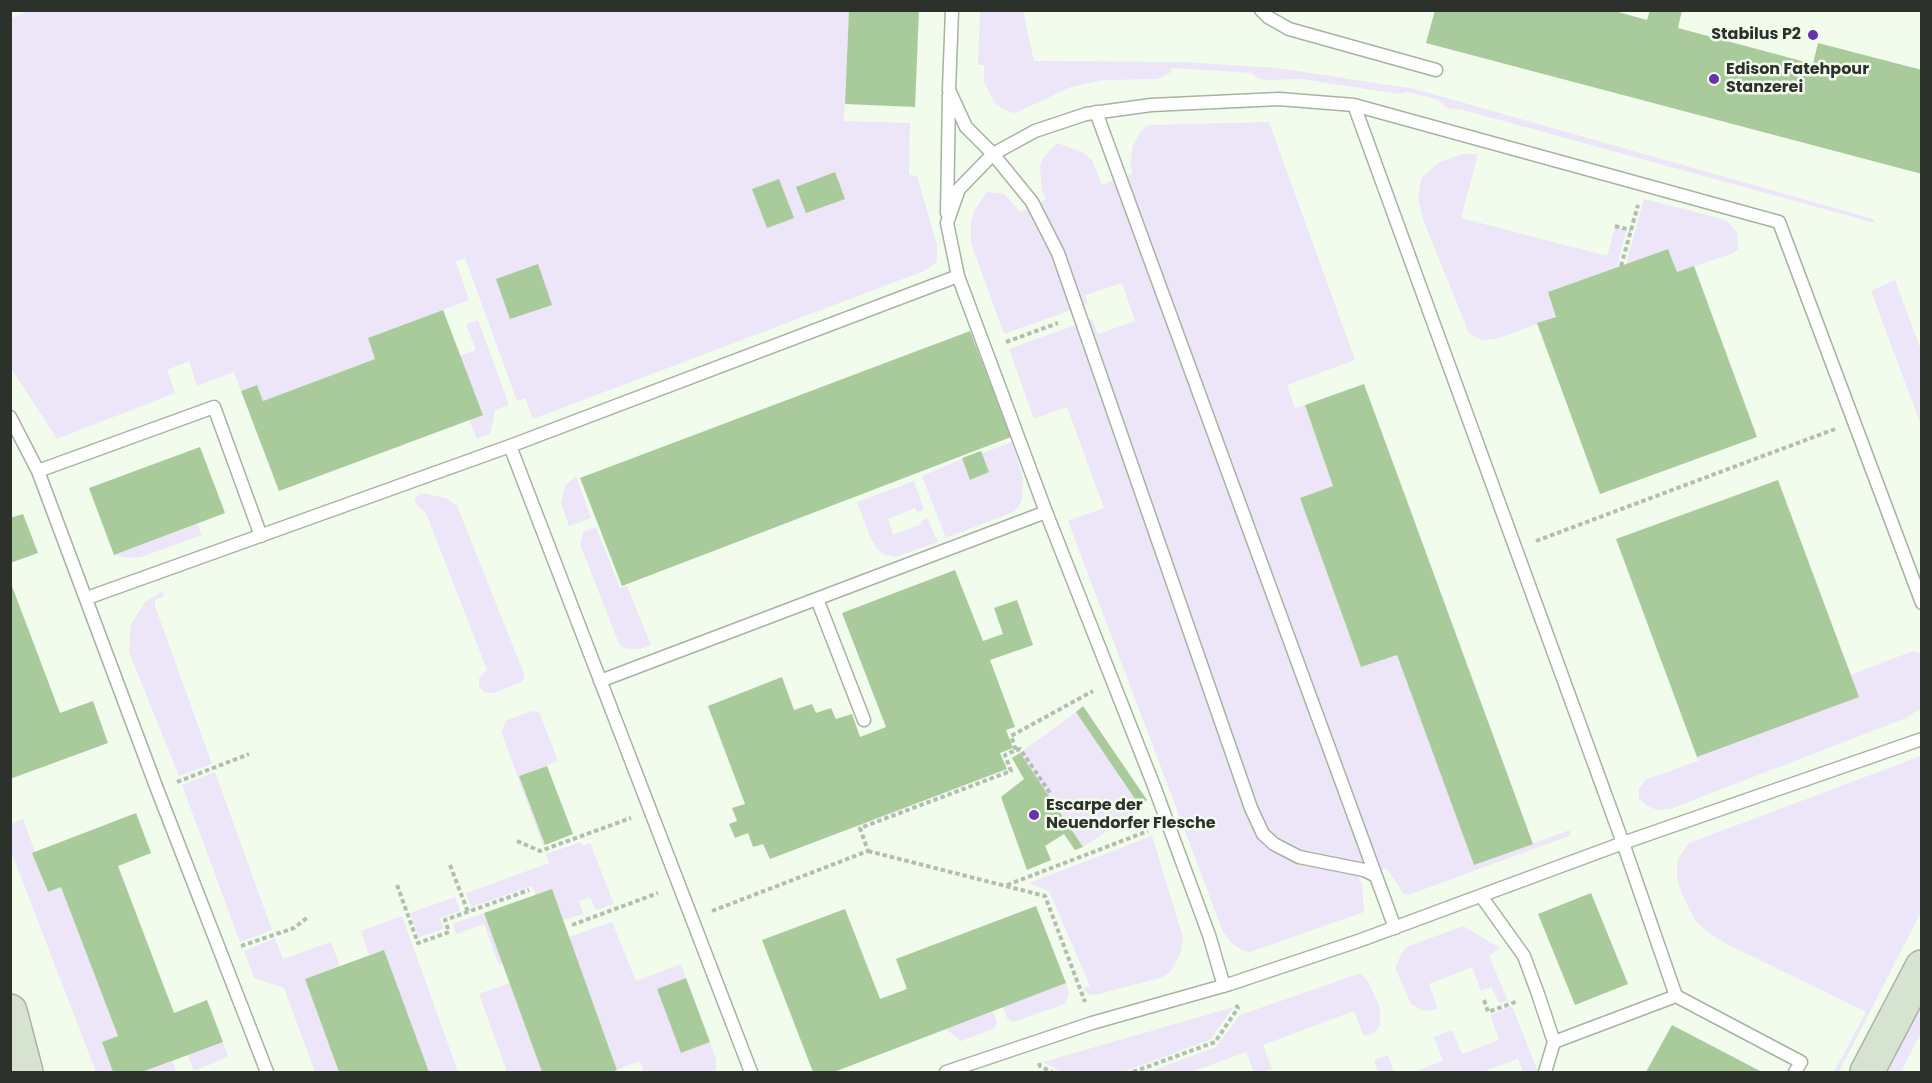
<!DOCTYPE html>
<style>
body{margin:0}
#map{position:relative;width:1932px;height:1083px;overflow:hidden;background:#f1fced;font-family:Poppins,sans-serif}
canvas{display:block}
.frame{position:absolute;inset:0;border:12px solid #2d312b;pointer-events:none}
</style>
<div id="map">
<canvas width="1932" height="1083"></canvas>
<div class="frame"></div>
</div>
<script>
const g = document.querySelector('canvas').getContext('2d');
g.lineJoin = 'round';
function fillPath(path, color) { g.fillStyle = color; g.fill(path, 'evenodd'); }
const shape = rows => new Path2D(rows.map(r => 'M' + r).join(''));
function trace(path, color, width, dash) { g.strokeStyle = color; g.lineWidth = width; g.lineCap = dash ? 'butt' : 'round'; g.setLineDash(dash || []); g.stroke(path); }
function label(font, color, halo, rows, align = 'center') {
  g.font = font + ' Poppins,sans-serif'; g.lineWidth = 5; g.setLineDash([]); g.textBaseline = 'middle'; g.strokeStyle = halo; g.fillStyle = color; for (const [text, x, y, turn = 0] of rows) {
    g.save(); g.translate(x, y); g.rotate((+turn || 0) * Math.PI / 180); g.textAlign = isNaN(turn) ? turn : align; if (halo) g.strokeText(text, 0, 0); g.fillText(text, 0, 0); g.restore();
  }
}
fillPath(shape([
 [28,11,849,11,844,121,910,123,909,175,917,176,937,245,937,262,924,271,533,419,525,398,517,401,465,258,456,262,469,300,368,338,375,359,263,401,257,385,241,391,234,372,197,386,189,361,167,370,175,393,57,439,11,368,10,19],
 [980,11,1023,11,1034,61,1183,62,1278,68,1415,89,1873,219,1875,223,1463,110,1448,108,1436,99,1407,92,1399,94,1301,79,1266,80,1257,78,1252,73,1172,68,1171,72,1163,77,1156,79,1104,80,1071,87,1015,113,1010,112,996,105,984,82,984,65,978,65],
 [1269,122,1355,360,1287,385,1295,408,1305,405,1333,486,1300,498,1361,667,1397,655,1474,865,1570,830,1571,833,1569,836,1408,895,1403,893,1387,868,1371,873,1358,878,1362,884,1364,912,1250,952,1242,950,1231,943,1223,932,1068,521,1104,508,1067,407,1034,419,1009,349,1092,319,1098,334,1135,321,1122,283,1085,295,1088,304,1004,334,971,243,971,221,975,210,987,192,1004,194,1020,212,1046,199,1042,190,1040,168,1042,159,1057,143,1084,153,1092,160,1102,185,1133,173,1130,164,1133,145,1141,131,1149,125],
 [1463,154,1478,154,1461,218,1607,256,1615,227,1626,231,1617,267,1548,292,1556,317,1496,339,1481,340,1469,333,1424,222,1418,199,1421,179,1426,173,1440,162],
 [1644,199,1723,219,1728,222,1737,232,1738,248,1734,253,1677,272,1668,249,1626,264],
 [1895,280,1921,350,1921,425,1871,291],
 [478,320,509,405,495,410,490,434,477,439,469,420,483,414,460,356,476,350,466,324],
 [1012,442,1023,479,1022,500,1017,509,1013,512,946,538,922,476,962,459,971,480,989,472,982,453],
 [576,476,591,518,569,526,561,502,565,486],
 [914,481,924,510,917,512,915,508,888,519,893,535,922,524,921,521,927,518,938,542,895,557,885,555,877,549,871,539,857,502],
 [421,493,446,498,457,506,460,513,524,674,524,679,520,683,493,693,485,692,479,686,479,678,487,670,426,513,415,503,415,498],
 [197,524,202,535,141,557,128,558,114,555],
 [596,527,620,588,627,586,651,645,641,649,632,649,624,648,619,644,580,544,583,532],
 [163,591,164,596,155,600,155,606,212,764,179,776,129,652,131,624,145,602],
 [1913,651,1921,653,1921,708,1906,718,1670,809,1658,810,1647,806,1639,799,1639,789,1645,780,1698,761,1697,757,1858,697,1851,675],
 [532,711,539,712,558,761,519,776,545,845,543,846,501,731,507,720],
 [1076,712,1141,809,1083,847,1020,753],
 [1921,756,1921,912,1839,1072,1834,1072,1866,1012,1725,943,1709,933,1695,920,1683,896,1677,880,1677,863,1681,854,1689,843],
 [215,772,272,930,240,942,182,785],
 [23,819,35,852,33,853,47,892,61,887,118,1036,102,1042,113,1072,96,1072,11,851,11,824],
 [1152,836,1181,931,1183,938,1181,952,1170,972,1163,977,1095,995,1088,994,1084,988,1090,986,1049,891,1029,883],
 [581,842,583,846,590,843,614,904,596,910,590,897,579,901,583,914,563,920,552,889,536,895,532,886,471,907,466,893,549,863,546,854],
 [455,897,460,911,440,918,444,929,419,937,410,913],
 [484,913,503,964,499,965,484,924,456,934,453,924],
 [402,916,414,949,458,1072,429,1072,384,950,369,955,361,931],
 [612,922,636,981,681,964,686,978,657,989,681,1053,710,1042,716,1059,716,1072,644,1072,639,1061,617,1070,569,937],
 [1463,926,1500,948,1489,956,1508,1001,1499,1003,1491,987,1481,991,1472,967,1429,984,1438,1009,1422,1011,1411,1004,1396,970,1396,965,1403,951,1407,947],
 [275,938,283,959,331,942,340,966,305,979,339,1072,315,1072,284,988,254,978,244,951],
 [1358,974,1361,974,1369,983,1380,1008,1380,1024,1378,1029,1372,1034,1364,1036,1354,1011,1263,1045,1272,1069,1262,1072,1254,1072,1246,1052,1191,1072,1149,1072,1216,1047,1240,1015],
 [510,983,542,1072,507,1072,479,994],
 [1066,983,1069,994,1065,1004,1013,1022,1007,1018,1003,1007],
 [1921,995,1921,1033,1901,1072,1881,1072],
 [1512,1006,1538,1072,1523,1072,1518,1059,1482,1072,1413,1072,1443,1061,1434,1037,1452,1030,1462,1054,1499,1040,1490,1015],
 [1234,1007,1210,1040,1123,1072,1061,1072,1043,1062],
 [993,1011,997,1021,995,1028,961,1041,946,1029],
 [223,1042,228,1057,194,1071,188,1055],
 [1388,1055,1394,1072,1378,1072,1374,1060],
 [173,1061,176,1072,142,1072]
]), '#ece6f8');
fillPath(shape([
 [849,10,919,10,915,107,845,104],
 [1435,10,1611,10,1647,20,1650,10,1682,10,1678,28,1813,64,1818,43,1922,70,1922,174,1426,43],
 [835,172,845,199,806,213,796,187],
 [779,179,794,218,767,228,752,189],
 [1668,249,1677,272,1694,266,1757,437,1600,494,1537,323,1556,317,1548,292],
 [538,264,552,305,510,319,496,279],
 [443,310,483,415,279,491,241,391,257,385,263,401,375,359,368,338],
 [970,331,1011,437,622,586,580,478],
 [1364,384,1533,844,1474,865,1397,655,1361,667,1300,498,1333,486,1305,405],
 [200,447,225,513,114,555,89,488],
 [981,451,989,472,970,480,962,458],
 [1778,480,1859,697,1697,757,1616,539],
 [23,514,38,553,10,563,10,518],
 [955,570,983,641,1003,634,994,608,1017,600,1033,645,990,660,1015,727,1006,730,1013,748,1000,753,1007,769,770,859,763,844,753,847,748,833,735,838,729,824,737,821,732,808,745,804,708,706,782,677,794,710,812,704,816,713,831,708,836,719,852,714,860,737,886,727,842,613],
 [10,581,60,713,93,701,108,743,10,779],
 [1083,706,1147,800,1139,805,1076,712],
 [1020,753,1083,847,1075,850,1064,834,1045,846,1051,860,1027,870,1001,797,1024,779,1012,758],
 [547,766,573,834,545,845,519,776],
 [136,813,151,853,118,866,174,1013,207,1000,223,1042,142,1072,113,1072,102,1042,118,1036,61,887,48,892,32,853],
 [552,889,617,1070,610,1072,542,1072,484,913],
 [1591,893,1628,984,1575,1005,1538,914],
 [1036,906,1066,983,834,1072,813,1072,762,940,845,909,880,999,907,989,896,959],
 [384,950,429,1072,339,1072,305,979],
 [686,978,710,1042,681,1053,657,989],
 [1672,1025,1762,1072,1646,1072]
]), '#a9ca9a');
const lane = shape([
 [952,10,949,90,966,127,993,154,1032,202,1058,253,1251,808,1263,834,1274,844,1299,857,1364,870,1376,876],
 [1261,10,1268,17,1289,29,1436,70],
 [1354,105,1623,843,1676,996,1801,1062,1795,1072],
 [1096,112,1395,928],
 [947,213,949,95],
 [10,417,38,471,157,789,267,1072],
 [510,446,751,1072],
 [38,471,214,407,261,536],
 [87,598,510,446,958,276],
 [817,599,864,720],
 [600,681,1046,512],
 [1481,896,1524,956,1538,994,1554,1042,1545,1072],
 [1224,986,1209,935,1154,786,1046,512,958,276,947,223,959,189,993,154,1035,131,1086,114,1151,105,1279,99,1354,105,1779,222,1922,603],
 [1554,1042,1676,996],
 [946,1072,1092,1023,1230,984,1361,940,1623,843,1922,739]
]);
const secondary = shape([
 [10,1011,26,1072],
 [1867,1072,1922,967]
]);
trace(lane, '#a8b2a4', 15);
trace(secondary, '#a8b2a4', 36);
trace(shape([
 [1615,226,1631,230],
 [1621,266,1638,205],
 [1006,342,1058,323],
 [1536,541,1835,429],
 [1016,750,1020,749,1050,793],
 [177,782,249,754],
 [517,841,540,851,631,818],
 [868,851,1045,896,1085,1002],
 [450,865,468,912],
 [397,885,418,943,449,932,445,920,529,890],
 [1007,885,1148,831],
 [712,911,868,851,860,828,1011,771,1005,755,1016,750,1011,736,1093,691],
 [572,925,658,893],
 [241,946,294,928,308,917],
 [1484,1000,1488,1012,1518,1001],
 [1039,1063,1040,1066,1052,1072],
 [1133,1072,1215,1042,1238,1008,1236,1005]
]), '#b4bdb1', 4, [4.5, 3]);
trace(lane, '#fff', 12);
trace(secondary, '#d6e3d0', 33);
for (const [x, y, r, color] of [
 [1813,35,6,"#6832a9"],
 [1714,79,6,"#6832a9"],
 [1034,815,6,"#6832a9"]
]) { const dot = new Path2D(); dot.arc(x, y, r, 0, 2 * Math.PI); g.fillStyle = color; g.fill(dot); trace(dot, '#f1fced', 2); }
label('bold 16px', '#2d312b', '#f1fced', [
 ["Stabilus P2",1801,35,"right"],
 ["Edison Fatehpour",1726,70],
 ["Stanzerei",1726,88],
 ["Escarpe der",1046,806],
 ["Neuendorfer Flesche",1046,824]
], 'left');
</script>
